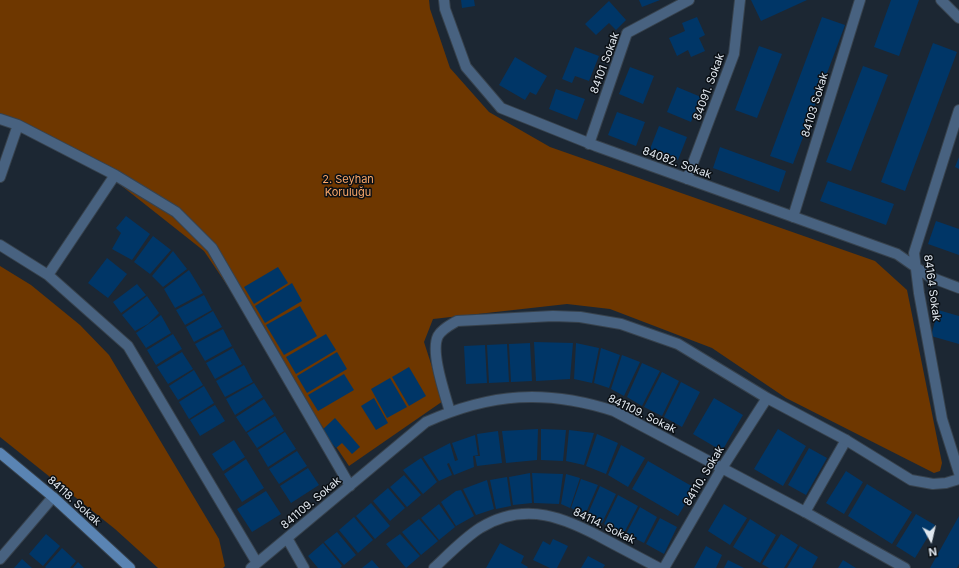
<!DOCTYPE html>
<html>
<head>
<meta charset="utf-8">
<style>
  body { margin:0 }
  #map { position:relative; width:959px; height:568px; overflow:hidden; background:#1c2733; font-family:Inter,sans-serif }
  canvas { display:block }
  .north { position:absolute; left:911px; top:520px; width:40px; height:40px; -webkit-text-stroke:3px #0b1015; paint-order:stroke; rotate:172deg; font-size:11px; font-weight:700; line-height:16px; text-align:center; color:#e0e7ef }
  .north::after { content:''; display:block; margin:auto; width:14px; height:18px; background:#e0e7ef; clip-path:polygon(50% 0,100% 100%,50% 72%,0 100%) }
</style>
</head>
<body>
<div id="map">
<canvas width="959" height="568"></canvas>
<div class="north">N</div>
</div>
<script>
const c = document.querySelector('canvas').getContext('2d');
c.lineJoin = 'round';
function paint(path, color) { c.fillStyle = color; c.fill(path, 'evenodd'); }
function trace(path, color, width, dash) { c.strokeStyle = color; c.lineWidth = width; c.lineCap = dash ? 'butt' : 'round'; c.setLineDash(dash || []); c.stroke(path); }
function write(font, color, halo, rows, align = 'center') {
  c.font = font + ' Inter,sans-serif'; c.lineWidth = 3; c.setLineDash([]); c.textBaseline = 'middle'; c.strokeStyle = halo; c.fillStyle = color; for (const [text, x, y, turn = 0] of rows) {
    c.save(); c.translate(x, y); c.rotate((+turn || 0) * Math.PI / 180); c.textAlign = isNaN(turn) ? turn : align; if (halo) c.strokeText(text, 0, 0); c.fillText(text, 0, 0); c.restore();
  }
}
paint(new Path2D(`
  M0,0H429L430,9L450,68L489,112L550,147L875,261L907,290L942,463L940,471L934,473L786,398L712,348L610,309L567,304L433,319L424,342L443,401L349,466L204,251L84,156L0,114Z
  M0,266L31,285L80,325L109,355L219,539L225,566L223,568H158L115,529L0,437Z`), '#6e3700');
paint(new Path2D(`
  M461,0H474L475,6L462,8Z
  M639,0H660L642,7Z
  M751,0H807L761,21Z
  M891,0H919L899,56L874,47Z
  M609,1L626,20L616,30L609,23L596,35L585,24Z
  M697,17L705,35L699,38L705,51L691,57L688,50L677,56L669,38L685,31L682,23Z
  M822,17L845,25L793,164L770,156Z
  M933,43L957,52L905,191L881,182Z
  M759,46L782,54L757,118L735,110Z
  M575,47L599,56L589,81L575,76L572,83L562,79Z
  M515,57L547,76L536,95L530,92L525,100L499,85Z
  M863,66L888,75L851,171L826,162Z
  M630,67L654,76L643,104L619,94Z
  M677,87L701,97L691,122L667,112Z
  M556,89L585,99L577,120L549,109Z
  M617,112L645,122L636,146L608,135Z
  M659,126L687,137L678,160L650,149Z
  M720,147L786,171L779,192L713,168Z
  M959,157V169L955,167Z
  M828,181L894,204L886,225L820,201Z
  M126,216L150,234L132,260L112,249L121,233L116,228Z
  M936,221L959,229V255L928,244Z
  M153,236L171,250L150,274L134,262Z
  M173,251L187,269L163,287L152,276Z
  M107,258L127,274L108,298L88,283Z
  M278,267L288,283L254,304L244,287Z
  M189,270L203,293L175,308L164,289Z
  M292,283L302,301L265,323L255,306Z
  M137,284L146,295L121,313L113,302Z
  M204,295L212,310L185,325L176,310Z
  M147,296L159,313L148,324L135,331L122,315Z
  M300,306L317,336L284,355L266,325Z
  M938,310L959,316V344L931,336Z
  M213,311L222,327L194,342L186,327Z
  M161,315L171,333L146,348L136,333Z
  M223,329L232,346L205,361L195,344Z
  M173,334L182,349L156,365L147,350Z
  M326,334L336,350L296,374L286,357Z
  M534,342L573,343L570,379L536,381Z
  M530,343L532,381L511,382L509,344Z
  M576,343L599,348L592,383L574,379Z
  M507,344L509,382L489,383L487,345Z
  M485,345L487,383L466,384L464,346Z
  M233,348L242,364L215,379L206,363Z
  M601,348L620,355L609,388L594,383Z
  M182,352L193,369L168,384L157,367Z
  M337,352L347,369L307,393L297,376Z
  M622,355L640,362L624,396L611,389Z
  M642,363L660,371L642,406L627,397Z
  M244,365L253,382L225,397L216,381Z
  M409,367L426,396L409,406L392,377Z
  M194,370L203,385L178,400L169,386Z
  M662,372L679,381L662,416L644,407Z
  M344,374L354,390L318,411L308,395Z
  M390,378L407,407L387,418L371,389Z
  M681,382L700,392L682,427L664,417Z
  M254,383L263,397L235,415L226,399Z
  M204,386L214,403L189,419L179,402Z
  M374,398L388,423L376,430L361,406Z
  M714,398L743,415L722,451L693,434Z
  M264,399L274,414L246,432L236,417Z
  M215,405L225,421L200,436L190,420Z
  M275,416L284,431L257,448L247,433Z
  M335,418L360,447L352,454L342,443L336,448L321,431Z
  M538,429L537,460L506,463L502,431Z
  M541,429L566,430L563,461L541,460Z
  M778,429L806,446L783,486L754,469Z
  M569,430L594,433L584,465L566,461Z
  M498,431L502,463L477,466L475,456H480L477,434Z
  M285,432L296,449L268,467L258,450Z
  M597,434L618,443L606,474L586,466Z
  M475,435L478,455L473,456L474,467L454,475L449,463L447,464L452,475L439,481L423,457L450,443L455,461L458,460L452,443Z
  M234,440L245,457L223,471L212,454Z
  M621,445L645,458L628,487L608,475Z
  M809,448L827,458L806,495L788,485Z
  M297,451L307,466L279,484L269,469Z
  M421,458L437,482L423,494L403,470Z
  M246,459L264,488L242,502L224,474Z
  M648,461L695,488L678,516L632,489Z
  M308,468L319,485L291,503L280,486Z
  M846,471L863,482L844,514L826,503Z
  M530,473L532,503L513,505L509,477Z
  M532,473L563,474L559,504L534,503Z
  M566,474L580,478L570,508L561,504Z
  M404,475L421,495L407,507L390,487Z
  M507,477L511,506L496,509L490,480Z
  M581,479L598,485L585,515L571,508Z
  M487,480L494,509L476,515L463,489Z
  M867,484L912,512L892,544L848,516Z
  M600,486L616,494L602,523L587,516Z
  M388,488L405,508L390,521L373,501Z
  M461,490L474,516L456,526L441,502L456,491Z
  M266,491L281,514L252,532L237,509Z
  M618,495L638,506L624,533L604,524Z
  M371,503L390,526L375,539L356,516Z
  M439,504L455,527L439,540L421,518Z
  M724,504L747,518L730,545L708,531Z
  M640,507L657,517L644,543L626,534Z
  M916,514L935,525L915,558L896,546Z
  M959,516V564L957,568H930Z
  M354,517L373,540L358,553L339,530Z
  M660,518L677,527L664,554L646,544Z
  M419,519L438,541L421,555L402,532Z
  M750,519L776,535L760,563L733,547Z
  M337,532L356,555L344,565L324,542Z
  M46,534L60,546L43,566L29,554Z
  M400,534L420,556L406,568L386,544Z
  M781,534L798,545L784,568H769L762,564Z
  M553,539L568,546L557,568H550L533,560L543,541L550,545Z
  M323,543L342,566L340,568H318L308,556Z
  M500,543L524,556L521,563L528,567L527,568H486Z
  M706,546L722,555L716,568H694Z
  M800,546L818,557L812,568H787Z
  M62,548L76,561L70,568H46L45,567Z
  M588,556L605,565L603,568H581Z
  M22,559L32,568H14Z
  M372,560L379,568H362Z
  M728,560L744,568H724Z
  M843,560L856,568H838Z
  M78,562L84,568H73Z`), '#003667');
const service = new Path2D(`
  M805,512L846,440`);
const minor = new Path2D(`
  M444,0L445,9L466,67L501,108L596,146L897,254L930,277L959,288
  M941,0L959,18
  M959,110L914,253L919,293L942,419L959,473
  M0,119L18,125L115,175L176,212L212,248L350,486
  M589,144L627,33L689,0
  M0,177L18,125
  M687,179L734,54L740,0
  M793,217L860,0
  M0,245L48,275L128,346L257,563
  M48,275L115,175
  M450,412C445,394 430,352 438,336C442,329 450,325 457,321L553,316L580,317L621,324L678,344L767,398L846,440L911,480L933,484L946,483L959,479
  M287,538L304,568
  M0,559L53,497
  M251,568L426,422C491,393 546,389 614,411L805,512L905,568
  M434,568C448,555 463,539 480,528C526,500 566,518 608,541C625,550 642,559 659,568
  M664,568L722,468L767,398`);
const secondary = new Path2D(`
  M0,453L53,497L130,568`);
trace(service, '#37424d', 12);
trace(minor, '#37424d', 12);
trace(secondary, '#37424d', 12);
trace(service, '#486280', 10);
trace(minor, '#486280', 10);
trace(secondary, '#5a84b3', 10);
write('11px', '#e0e7ef', '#0b1015', [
  ["84101 Sokak",605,63,-70],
  ["84091. Sokak",709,87,-70],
  ["84103 Sokak",815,105,-73],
  ["84082. Sokak",677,163,20],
  ["84164 Sokak",932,288,82],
  ["841109. Sokak",642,414,26],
  ["84110. Sokak",704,476,-59],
  ["84118. Sokak",74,501,42],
  ["841109. Sokak",311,503,-40],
  ["84114. Sokak",604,526,26]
]);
write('11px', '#fba86a', '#0b1015', [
  ["2. Seyhan",348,180],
  ["Koruluğu",348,193]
]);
</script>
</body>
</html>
